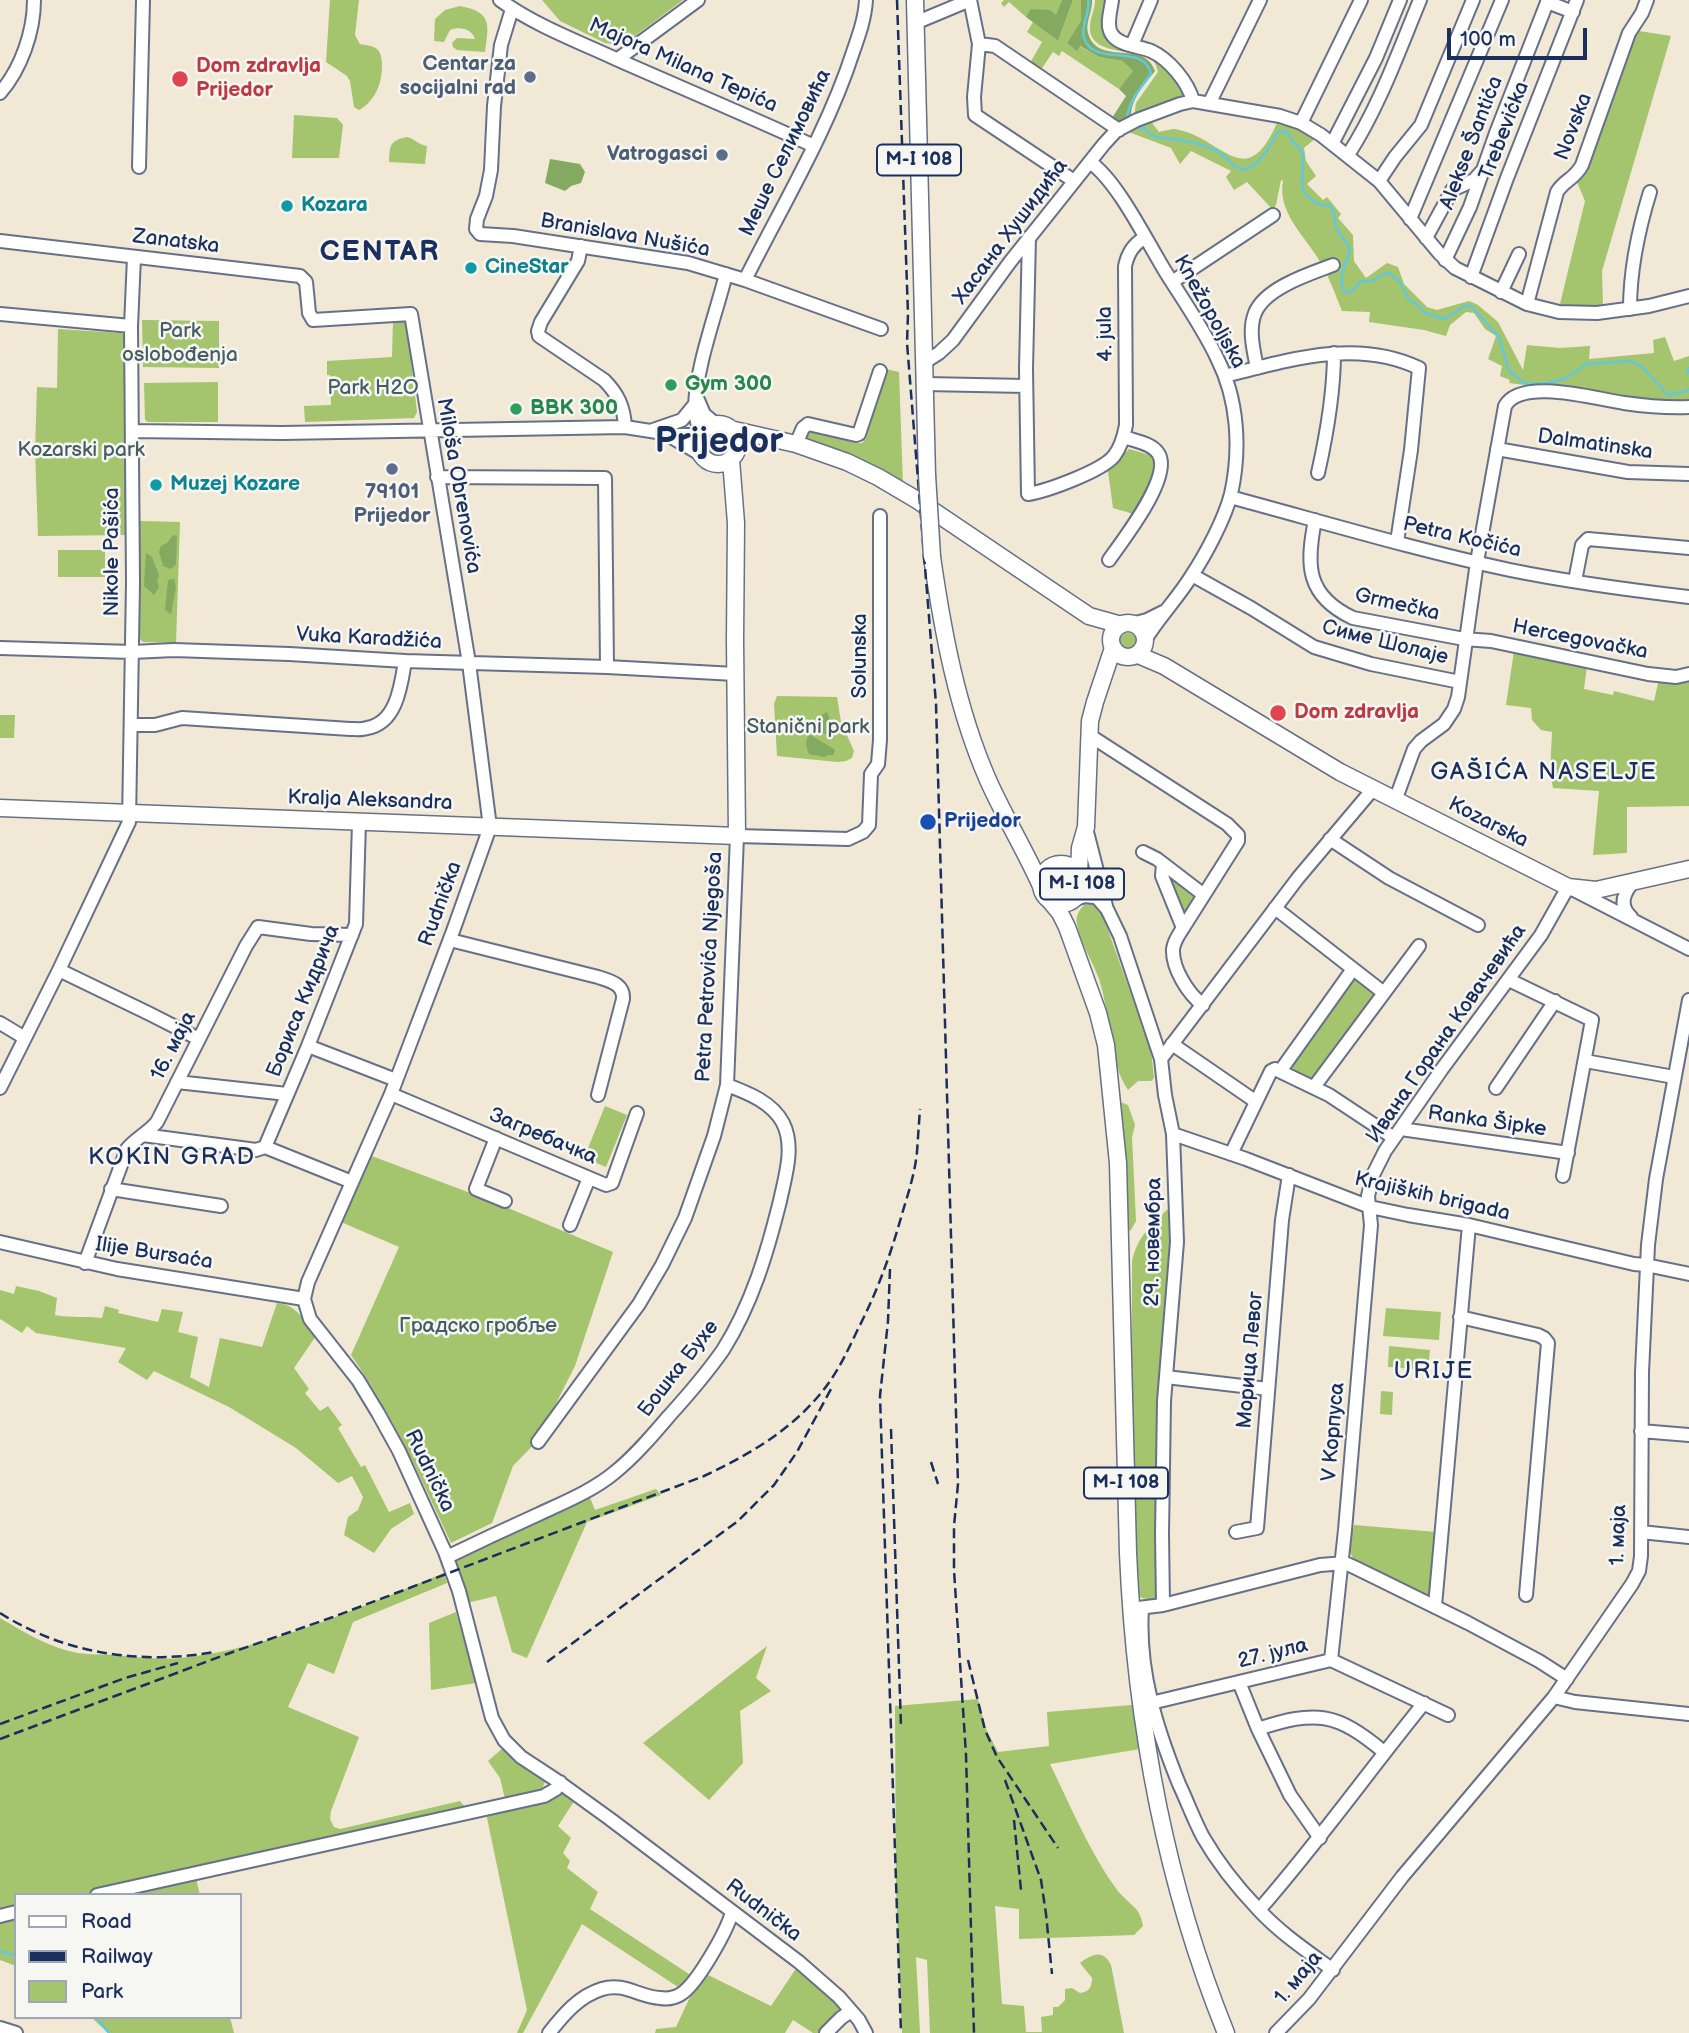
<!DOCTYPE html>
<html>
<head>
<meta charset="utf-8">
<style>
  body { margin:0 }
  #map { position:relative; width:1689px; height:2033px; overflow:hidden; background:#f1e9d5; font-family:"Balsamiq Sans",sans-serif }
  canvas { display:block }
  .legend { position:absolute; left:14px; top:1893px; width:228px; height:126px; box-sizing:border-box; background:#f6f6f2; border:2px solid #9ea6b7; margin:0; padding:9px 12px; list-style:none; font-size:21px; color:#1b2f5e }
  .legend li { display:flex; align-items:center; gap:14px; height:35px }
  .legend b { width:35px; border:2px solid #9ea6b7 }
  .scale { position:absolute; left:1447px; top:28px; width:140px; height:32px; box-sizing:border-box; border:4px solid #1b2f5e; border-top:0; padding-left:9px; font-size:21px; line-height:24px; white-space:nowrap; color:#1b2f5e; -webkit-text-stroke:5px #f6f6f2; paint-order:stroke }
</style>
</head>
<body>
<div id="map">
<canvas width="1689" height="2033"></canvas>
<ul class="legend">
<li><b style="height:9px;background:#fff"></b>Road</li>
<li><b style="height:9px;background:#1b2f5e"></b>Railway</li>
<li><b style="height:19px;background:#a4c46d"></b>Park</li>
</ul>
<div class="scale">100 m</div>
</div>
<script>
const c = document.querySelector('canvas').getContext('2d');
c.lineJoin = 'round';
function paint(path, color) { c.fillStyle = color; c.fill(path, 'evenodd'); }
function trace(path, color, width, dash) { c.strokeStyle = color; c.lineWidth = width; c.lineCap = dash ? 'butt' : 'round'; c.setLineDash(dash || []); c.stroke(path); }
function write(font, color, halo, rows, align = 'center') {
  c.font = font + ' "Balsamiq Sans",sans-serif'; c.lineWidth = 5; c.setLineDash([]); c.textBaseline = 'middle'; c.strokeStyle = halo; c.fillStyle = color; for (const [text, x, y, turn = 0] of rows) {
    c.save(); c.translate(x, y); c.rotate((+turn || 0) * Math.PI / 180); c.textAlign = isNaN(turn) ? turn : align; if (halo) c.strokeText(text, 0, 0); c.fillText(text, 0, 0); c.restore();
  }
}
paint(new Path2D(`
  M330,0H359L355,35L360,44C366,45 373,46 377,49C385,56 382,79 378,88C375,96 367,106 359,110L354,107L350,81L347,76L326,62Z
  M542,0H683L627,42L617,45L605,43L560,21Z
  M1004,0H1062L1056,16L1030,9L1026,17L1009,2L1004,7L1001,3Z
  M1073,0H1081V20L1067,43L1077,50L1079,46L1099,57L1122,61L1134,72L1119,89L1062,51L1059,56L1053,52L1040,71L1030,63L1042,42L1027,32L1033,22L1058,41Z
  M1095,0H1110L1109,30L1171,66L1184,93L1182,96L1134,117L1136,103L1158,72C1156,65 1154,59 1148,55C1130,50 1089,54 1090,27C1090,17 1095,10 1095,0Z
  M460,6C492,12 489,24 485,52L457,50L453,47L452,43L457,38L475,39C472,29 460,26 450,30L444,42L434,41L435,19L445,10Z
  M1639,31L1671,36L1602,271L1603,306L1559,308L1585,201L1577,182L1584,176L1619,77L1633,39Z
  M294,115L337,118L343,125L339,158H292Z
  M1150,120L1159,132C1164,131 1170,129 1175,129C1223,137 1245,195 1277,123L1296,126L1316,138L1304,148L1306,161L1316,176L1307,184L1323,200L1327,197L1341,214L1338,218L1353,235L1354,261L1366,278L1387,263L1398,267L1404,284L1427,307L1437,310L1469,301L1478,305L1498,322L1523,370L1527,345L1560,348L1590,346L1589,359L1654,353L1653,340L1665,337L1674,361L1689,356V402L1669,403L1509,383L1510,380L1500,376L1502,366L1488,359L1496,336L1485,329L1474,313L1466,312L1450,325L1446,336L1424,330L1369,322L1370,312L1342,311C1335,294 1329,276 1319,260C1304,235 1277,212 1283,181L1281,180L1276,205L1273,210L1247,182L1234,190L1226,177L1231,171L1191,151L1180,164L1171,148L1126,131Z
  M407,137C415,139 419,145 427,146L425,164L389,162C390,145 389,141 407,137Z
  M406,318L417,412L414,418L305,422L304,406L331,405L330,375H327V361L392,357L393,322Z
  M142,320L219,321V368L143,367Z
  M58,329L121,333L126,336L128,535L38,536L35,450L37,387L57,388Z
  M886,369L899,372L903,485L804,439L808,431H814L855,443H862L866,439Z
  M218,382V422H148L145,420L144,383Z
  M704 444a14 14 0 1 1 28 0a14 14 0 1 1-28 0Z
  M1129,449L1153,456L1159,466L1137,515L1113,508L1108,471Z
  M140,521L180,522L176,643L143,642L140,639Z
  M58,550H105V577H58Z
  M1120 641a8 8 0 1 1 16 0a8 8 0 1 1-16 0Z
  M1514,651L1587,666L1584,689L1613,695L1614,691L1654,701L1659,679L1689,680V806L1627,807V853L1593,855L1599,791L1553,788L1550,773L1552,732L1541,730L1532,720L1531,708L1506,705Z
  M777,696L837,697L841,722L854,751L852,758L846,761L838,762L777,756L774,704Z
  M0,715H15L14,738H0Z
  M1167,875L1197,896L1185,919Z
  M1093,903L1100,910L1108,930L1151,1050L1154,1078L1151,1081H1138L1128,1090C1107,1058 1111,1015 1099,979C1093,962 1079,941 1077,923C1075,916 1080,909 1085,904Z
  M1358,975L1376,989V998L1316,1080L1308,1082L1294,1074L1291,1063L1350,978Z
  M1120,1102L1128,1105L1135,1125L1132,1137L1136,1221L1131,1230L1124,1233Z
  M605,1106L627,1115L606,1167L584,1158Z
  M369,1155L489,1200L613,1252L575,1366L537,1441L513,1466L492,1523L451,1543C421,1478 392,1414 351,1355L399,1247L341,1222Z
  M1168,1209L1172,1237L1157,1597L1153,1600L1142,1598L1138,1595L1132,1371V1261C1138,1236 1150,1226 1168,1209Z
  M16,1286L39,1291L57,1298L55,1315C71,1318 86,1316 102,1318L105,1306L119,1310L118,1313L158,1322L162,1309L183,1312L178,1332L198,1337L190,1377L209,1387L220,1338L262,1347L277,1303C296,1304 306,1322 316,1336L294,1368L309,1389L305,1393L320,1411L328,1406L342,1425L338,1428L361,1467L365,1465L389,1512L410,1503L414,1514L391,1529L374,1553L344,1535L348,1517L358,1510L363,1497L352,1476L338,1483L296,1448L229,1407L154,1371L147,1380L118,1362L126,1348L36,1333L27,1326L22,1333L0,1319V1290L14,1294Z
  M1386,1308L1441,1312L1439,1340L1383,1336Z
  M1389,1346L1430,1350L1428,1370L1388,1367Z
  M1381,1391L1393,1392L1392,1415L1380,1414Z
  M656,1489L661,1495L587,1522L527,1658L512,1652L496,1596L467,1603L452,1563L467,1549L588,1493L595,1510Z
  M1354,1525L1436,1532L1432,1589L1429,1594L1424,1596L1354,1560L1349,1550Z
  M444,1573L447,1583L353,1622L334,1674L308,1663L288,1707L359,1737L331,1811L330,1819L334,1827L340,1829L460,1801L466,1808L196,1878L200,1895H16V1966L0,1960V1618C24,1632 50,1648 78,1653C90,1655 103,1654 115,1655C137,1657 158,1660 180,1658C266,1650 363,1606 444,1573Z
  M456,1612L476,1683L431,1690L429,1623Z
  M767,1646L756,1678L771,1691L740,1711L743,1763L709,1800L643,1743Z
  M978,1699L986,1729L998,1752L1049,1746L1047,1712L1132,1705L1140,1749L1050,1764C1070,1805 1091,1855 1118,1891C1130,1906 1140,1906 1143,1926L1134,1935L1019,1939V1909L995,1906L1002,2004L1024,2006L1026,2032H1042L1041,2017L1053,2015V2007H1058L1065,2000V1989L1072,1988L1080,1993C1089,1992 1092,1987 1092,1978L1080,1963C1092,1954 1103,1949 1111,1965L1124,2033H930L927,1960L916,1957L920,2033H902L896,1887L895,1706Z
  M503,1748L514,1761L543,1778L545,1782L542,1789L505,1799L500,1778L488,1761Z
  M567,1793L575,1800L558,1826L571,1838L563,1853L570,1861L567,1868L598,1892L590,1909L692,1976L681,1989L582,1924L523,2033H517L527,2010L486,1813Z
  M797,1967L831,1996L849,2016L830,2033H813L793,2020L785,2033H655L656,2029L676,2027L698,1980L704,1973L771,2006Z
  M91,2017H230L234,2033H108Z`), '#a4c46d');
paint(new Path2D(`
  M1062,0H1073L1058,41L1026,17L1030,9L1050,10L1056,15Z
  M1081,0H1092C1093,11 1085,22 1088,33C1097,67 1145,39 1155,71C1144,85 1130,100 1131,118L1122,125L1112,118L1126,96L1119,89L1133,71L1122,61L1099,57L1080,46L1077,51L1067,43L1081,20Z
  M550,159L580,164L585,172L581,183L571,186L565,191L545,183Z
  M177,535L176,564L171,569L163,566L159,552L161,546L167,543L172,536Z
  M146,553L152,557L159,575L157,581L159,587L154,595L144,586Z
  M174,579L176,587L171,614L165,610L168,580Z
  M827,712L834,730L833,740L816,727L821,722L822,715Z
  M810,735L834,749L835,751L833,755H828L824,757L809,754L806,745L807,738Z`), '#83aa60');
trace(new Path2D(`
  M1088,0C1091,13 1080,25 1084,38C1095,69 1143,41 1151,74C1141,87 1127,103 1127,120
  M1133,128H1144L1150,134L1157,137C1173,139 1191,140 1207,147C1213,149 1221,153 1226,158C1232,163 1228,161 1234,166C1253,180 1270,146 1277,133L1280,131L1287,132L1292,141L1301,150L1303,156L1302,186L1306,195L1316,203L1331,207L1334,213L1336,228L1350,248C1348,263 1335,277 1345,292H1351L1361,281H1372L1386,273H1389L1400,282L1409,300L1417,304L1425,313L1444,319L1465,306H1471L1499,337L1509,371L1526,384L1547,383L1564,379L1587,364L1631,361L1641,366L1668,395L1684,392L1689,389
  M1689,368L1687,371L1689,373
  M0,1951L16,1956
  M96,2017L109,2033`), '#61c8de', 2.5);
const minor = new Path2D(`
  M500,0C534,25 577,41 616,59C682,88 748,116 814,146
  M970,0L979,44L974,97L975,115L1074,181
  M1112,0C1111,10 1106,24 1111,33C1118,46 1139,46 1151,51C1169,59 1188,82 1193,101
  M1547,2L1573,12
  M512,9L501,45L494,106L491,170L486,196L477,219L476,229L480,234L513,236L688,263L745,280L881,329
  M915,23L970,0
  M979,44L995,46L1119,130
  M1132,45L1151,0
  M618,59L698,0
  M0,93C21,69 34,32 34,0
  M1210,102L1260,0
  M1301,123L1361,0
  M1332,144L1376,58L1400,0
  M1348,155C1379,107 1398,53 1420,0
  M1090,162C1118,182 1146,240 1165,271C1183,300 1203,328 1217,358C1238,399 1241,449 1231,494C1225,518 1206,554 1192,575C1178,598 1159,617 1145,640
  M139,167L143,0
  M1379,181L1395,157L1421,125L1473,0
  M1410,219L1502,0
  M1029,237L1026,369L1028,494C1047,491 1102,471 1114,456C1121,447 1124,436 1126,425L1125,266C1128,253 1133,245 1144,238
  M1426,238L1452,190L1474,180L1482,171
  M0,241L300,276L306,282L309,313L313,320L411,314L469,663L490,827L453,931L391,1094L308,1282L304,1299L310,1319L358,1380L378,1413L399,1451L445,1552L459,1591L492,1718L504,1740L521,1757L556,1780L610,1819L799,1962L839,1997L859,2020L866,2033
  M581,246L578,261L541,322L538,331L539,336L604,380C618,394 624,407 625,427
  M1445,260L1470,207L1496,133L1548,0
  M1471,277L1507,178L1577,0
  M745,280C782,206 828,130 853,52C859,35 865,18 866,0
  M1172,282L1273,215
  M1501,292L1519,254
  M1527,304L1557,192C1564,180 1575,179 1582,165L1629,33L1642,13L1647,0
  M1630,309C1630,268 1638,231 1650,192
  M0,314L131,326
  M925,362L939,353L953,340L1010,262L1104,144L1116,131L1137,120L1180,104L1193,101L1280,116L1301,123L1321,135L1379,181L1439,253L1455,268L1527,304L1559,312L1597,313L1649,306L1689,296
  M1257,368C1254,352 1248,330 1255,313C1265,288 1309,274 1333,265
  M1225,376C1288,360 1357,338 1419,368L1411,450L1397,542
  M925,384L1026,386
  M698,400L704,414L717,425
  M653,430L682,420L695,404
  M133,431L282,433L625,427L676,435H701
  M702,433C697,425 695,417 695,407C696,367 716,314 726,274
  M673,438L702,455
  M796,444L803,428L808,424L856,435L859,434L880,371
  M1497,449L1628,472L1689,474
  M1318,473C1327,433 1334,394 1334,353
  M437,477L605,478L607,667
  M1230,497C1323,522 1416,550 1510,570C1569,582 1629,590 1689,597
  M1315,520C1306,565 1306,596 1353,618L1464,639L1491,641L1648,674L1676,677L1689,674
  M1109,560C1122,541 1174,476 1158,453C1151,443 1135,441 1124,437
  M1192,575L1251,608L1314,647L1371,664L1460,682
  M1575,581L1582,545L1588,539L1689,548
  M1132,624L1147,620L1163,612
  M0,648L132,652L174,650L289,654L405,661L607,667L735,674
  M131,725H155L182,718L350,729C355,729 362,730 367,728C397,723 401,685 405,661
  M1089,735L1227,824L1238,835V841L1183,928
  M1395,801L1414,749L1421,741L1444,724L1454,709L1458,697L1477,562L1505,406C1521,377 1596,399 1624,403C1645,406 1667,408 1689,407
  M1086,828L1106,906
  M1330,839L1389,878L1478,925
  M1143,852L1157,859L1204,895
  M1163,864L1162,876L1183,928C1179,934 1174,941 1173,949C1172,968 1188,994 1203,1005
  M1082,880L1107,909L1120,936L1161,1059L1165,1095L1173,1134L1177,1242L1164,1401L1162,1534L1163,1605
  M1075,899L1085,896L1094,897
  M1275,908L1384,993
  M1631,917C1619,906 1623,894 1633,882
  M450,940L598,977C610,981 624,984 623,999L598,1095
  M59,970L150,1014L199,1039
  M1509,980L1592,1020L1563,1176
  M0,1023L25,1038
  M1172,1044L1255,1101
  M308,1046L396,1080
  M1161,1059L1298,878L1373,789
  M1585,1061L1674,1077
  M1281,1070L1353,969
  M177,1082L287,1094
  M1314,1087L1419,946
  M0,1088L59,970L129,822L133,583L131,326L134,257
  M1496,1088L1555,1001
  M391,1094L606,1185L612,1183L637,1113
  M1401,1129L1568,1153
  M1173,1134L1246,1159L1370,1207L1408,1215L1469,1225L1634,1264L1646,1265L1689,1274
  M143,1135L256,1150L265,1147L352,1182
  M496,1138L476,1189L505,1201
  M265,1147L308,1046L356,924L359,822
  M1231,1154L1271,1071L1275,1069L1329,1095L1394,1138
  M111,1189L221,1206
  M570,1225L589,1178
  M0,1242L117,1269L304,1299
  M85,1263L127,1149C136,1138 148,1133 157,1122L246,946L258,927L311,934L352,935
  M1460,1317L1538,1335L1544,1338L1548,1343L1526,1595
  M1166,1377L1268,1389
  M1641,1431L1689,1435
  M538,1442L639,1304L662,1265L685,1218L714,1136L727,1085L737,836L848,839L863,832L869,825L871,774L878,764L880,740V516
  M1236,1532L1257,1528L1282,1220L1289,1175
  M1641,1532L1689,1537
  M447,1557C478,1542 508,1528 539,1514C565,1502 592,1491 614,1473C634,1457 652,1436 669,1416C688,1395 707,1373 723,1350C752,1304 767,1253 780,1201C785,1177 795,1147 783,1123C772,1102 748,1093 727,1085
  M1435,1606L1469,1225
  M1142,1608C1138,1670 1156,1727 1179,1784C1187,1801 1194,1820 1203,1837C1218,1863 1238,1888 1258,1909C1280,1933 1307,1951 1333,1970
  M1130,1609L1163,1605L1320,1565L1345,1563L1356,1568L1468,1623L1539,1661L1567,1679
  M1331,1660L1345,1530L1371,1225L1368,1196L1373,1175L1385,1151L1442,1069L1541,935L1568,887L1689,949
  M1239,1682L1258,1729L1290,1795L1320,1838
  M1554,1697L1575,1702L1689,1714
  M1143,1703H1151L1331,1660L1448,1715
  M1258,1729C1316,1710 1336,1712 1384,1752
  M97,1895L544,1796L556,1789L560,1782
  M1259,1910C1317,1844 1368,1772 1424,1703
  M0,1916L16,1912
  M0,2028L16,2033
  M549,2033C564,2014 579,1996 602,1989C624,1982 639,1997 660,1998C667,1999 675,1998 681,1994C697,1984 727,1931 732,1912
  M826,2033L841,2018L851,2011
  M1276,2033L1309,1999L1402,1877L1554,1697L1632,1584L1639,1571L1641,1556L1642,1372L1648,1245L1656,1179L1689,1000`);
const major = new Path2D(`
  M915,0L927,475
  M698 444a20 20 0 1 1 40 0a20 20 0 1 1-40 0Z
  M730,429L796,444L847,462L878,477L917,500L1089,616L1121,625
  M932,557C943,633 957,709 988,780C1004,816 1025,850 1041,886
  M1111 640a17 17 0 1 1 34 0a17 17 0 1 1-34 0Z
  M1138,655L1164,666L1340,772L1568,887L1596,890L1689,869
  M0,808L737,836L735,640L736,523L731,460
  M1041 884a20 20 0 1 1 40 0a20 20 0 1 1-40 0Z
  M1079,874L1080,848L1086,827L1090,721L1095,702L1113,648
  M1050,901L1060,913L1067,927L1098,1013L1106,1045L1118,1163L1128,1553C1135,1717 1164,1880 1226,2033`);
trace(minor, '#667088', 16);
trace(major, '#667088', 19);
trace(minor, '#fff', 12);
trace(major, '#fff', 16);
trace(new Path2D(`
  M897,0L908,314L907,343L936,704L958,1484L954,1526V1570L966,1755L974,2033
  M890,1269L888,1321L880,1396L901,2033
  M891,1429L901,1726
  M931,1462L938,1484
  M0,1613C65,1654 139,1665 215,1652
  M968,1660L985,1730L997,1757L1058,1848
  M547,1662L738,1521L774,1485L797,1452L831,1389
  M0,1724L125,1678L178,1663
  M0,1739L230,1653L333,1617L704,1476C748,1455 789,1432 821,1393C837,1374 847,1352 858,1329C877,1292 891,1254 902,1214C908,1194 915,1173 917,1152C918,1137 919,1123 920,1109
  M1005,1780L1041,1880L1046,1914L1052,1974
  M1014,1820L1021,1890`), '#1b2f5e', 2.5, [10, 5]);
const majorBridge = new Path2D(`
  M927,475L932,557`);
trace(majorBridge, '#667088', 19, []);
trace(majorBridge, '#fff', 16);
for (const [x, y, r, color] of [
  [530,77,7,"#5c6f8a"],
  [180,79,9,"#e0444e"],
  [722,155,7,"#5c6f8a"],
  [287,206,7,"#0f9aa8"],
  [471,268,7,"#0f9aa8"],
  [671,385,7,"#2e9e5b"],
  [516,409,7,"#2e9e5b"],
  [392,469,7,"#5c6f8a"],
  [156,485,7,"#0f9aa8"],
  [1278,713,9,"#e0444e"],
  [928,822,9,"#1a4fb4"]
]) { const dot = new Path2D(); dot.arc(x, y, r, 0, 2 * Math.PI); c.fillStyle = color; c.fill(dot); trace(dot, '#f6f6f2', 2.5); }
for (const [x, y, w] of [
  [919,160,84],
  [1082,884,84],
  [1126,1483,84]
]) { const box = new Path2D(); box.roundRect(x - w / 2, y - 15.5, w, 31, 5); c.fillStyle = '#f6f6f2'; c.fill(box); trace(box, '#1b2f5e', 2); }
write('bold 19px', '#1b2f5e', null, [
  ["M-I 108",919,160],
  ["M-I 108",1082,884],
  ["M-I 108",1126,1483]
]);
write('bold 21px', '#4e5e75', '#f6f6f2', [
  ["Centar za",516,65],
  ["socijalni rad",516,89],
  ["Vatrogasci",708,155],
  ["79101",392,493,"center"],
  ["Prijedor",392,517,"center"]
], 'right');
write('21px', '#1b2f5e', '#f6f6f2', [
  ["Majora Milana Tepića",683,66,24],
  ["Novska",1574,127,-69],
  ["Trebevićka",1505,131,-69],
  ["Alekse Šantića",1472,143,-69],
  ["Меше Селимовића",786,153,-64],
  ["Хасана Хушидића",1011,232,-53],
  ["Branislava Nušića",625,236,10],
  ["Zanatska",176,242,7],
  ["Knežopoljska",1209,312,61],
  ["4. jula",1106,334,-91],
  ["Dalmatinska",1595,445,8],
  ["Miloša Obrenovića",458,486,80],
  ["Petra Kočića",1462,538,13],
  ["Nikole Pašića",113,552,-90],
  ["Grmečka",1397,605,13],
  ["Vuka Karadžića",369,639,3],
  ["Hercegovačka",1580,640,11],
  ["Симе Шолаје",1385,643,14],
  ["Solunska",861,656,-90],
  ["Kralja Aleksandra",370,801,2],
  ["Kozarska",1488,823,27],
  ["Rudnička",441,904,-70],
  ["Petra Petrovića Njegoša",710,967,-87],
  ["Бориса Kидрича",304,1001,-68],
  ["Ивана Горана Ковачевића",1447,1034,-55],
  ["16. маја",174,1046,-63],
  ["Ranka Šipke",1487,1122,8],
  ["Загребачка",543,1137,23],
  ["Krajiških brigada",1432,1197,13],
  ["29. новембра",1154,1242,-89],
  ["Ilije Bursaća",154,1254,9],
  ["Морица Левог",1251,1360,-85],
  ["Бошка Бухе",679,1369,-52],
  ["V Корпуса",1334,1432,-85],
  ["Rudnička",429,1471,64],
  ["1. маја",1619,1535,-88],
  ["27. јула",1273,1654,-14],
  ["Rudnička",763,1911,37],
  ["1. маја",1299,1978,-50]
]);
write('bold 21px', '#be3a42', '#f6f6f2', [
  ["Dom zdravlja",196,67],
  ["Prijedor",196,91],
  ["Dom zdravlja",1294,713]
], 'left');
write('bold 21px', '#0d838f', '#f6f6f2', [
  ["Kozara",301,206],
  ["CineStar",485,268],
  ["Muzej Kozare",170,485]
], 'left');
write('21px', '#445c62', '#f6f6f2', [
  ["Park",180,332],
  ["oslobođenja",180,356],
  ["Park H2O",373,389],
  ["Kozarski park",81,451],
  ["Stanični park",808,728],
  ["Градско гробље",478,1327]
]);
write('bold 21px', '#27864d', '#f6f6f2', [
  ["Gym 300",685,385],
  ["BBK 300",530,409]
], 'left');
write('bold 21px', '#164399', '#f6f6f2', [
  ["Prijedor",944,822]
], 'left');
c.letterSpacing = '2px';
write('24px', '#1b2f5e', '#f6f6f2', [
  ["GAŠIĆA NASELJE",1544,773],
  ["KOKIN GRAD",172,1158],
  ["URIJE",1434,1372]
]);
c.letterSpacing = '0px';
c.letterSpacing = '2px';
write('bold 28px', '#1b2f5e', '#f6f6f2', [
  ["CENTAR",380,253]
]);
c.letterSpacing = '0px';
write('bold 35px', '#1b2f5e', '#f6f6f2', [
  ["Prijedor",719,443]
]);
</script>
</body>
</html>
